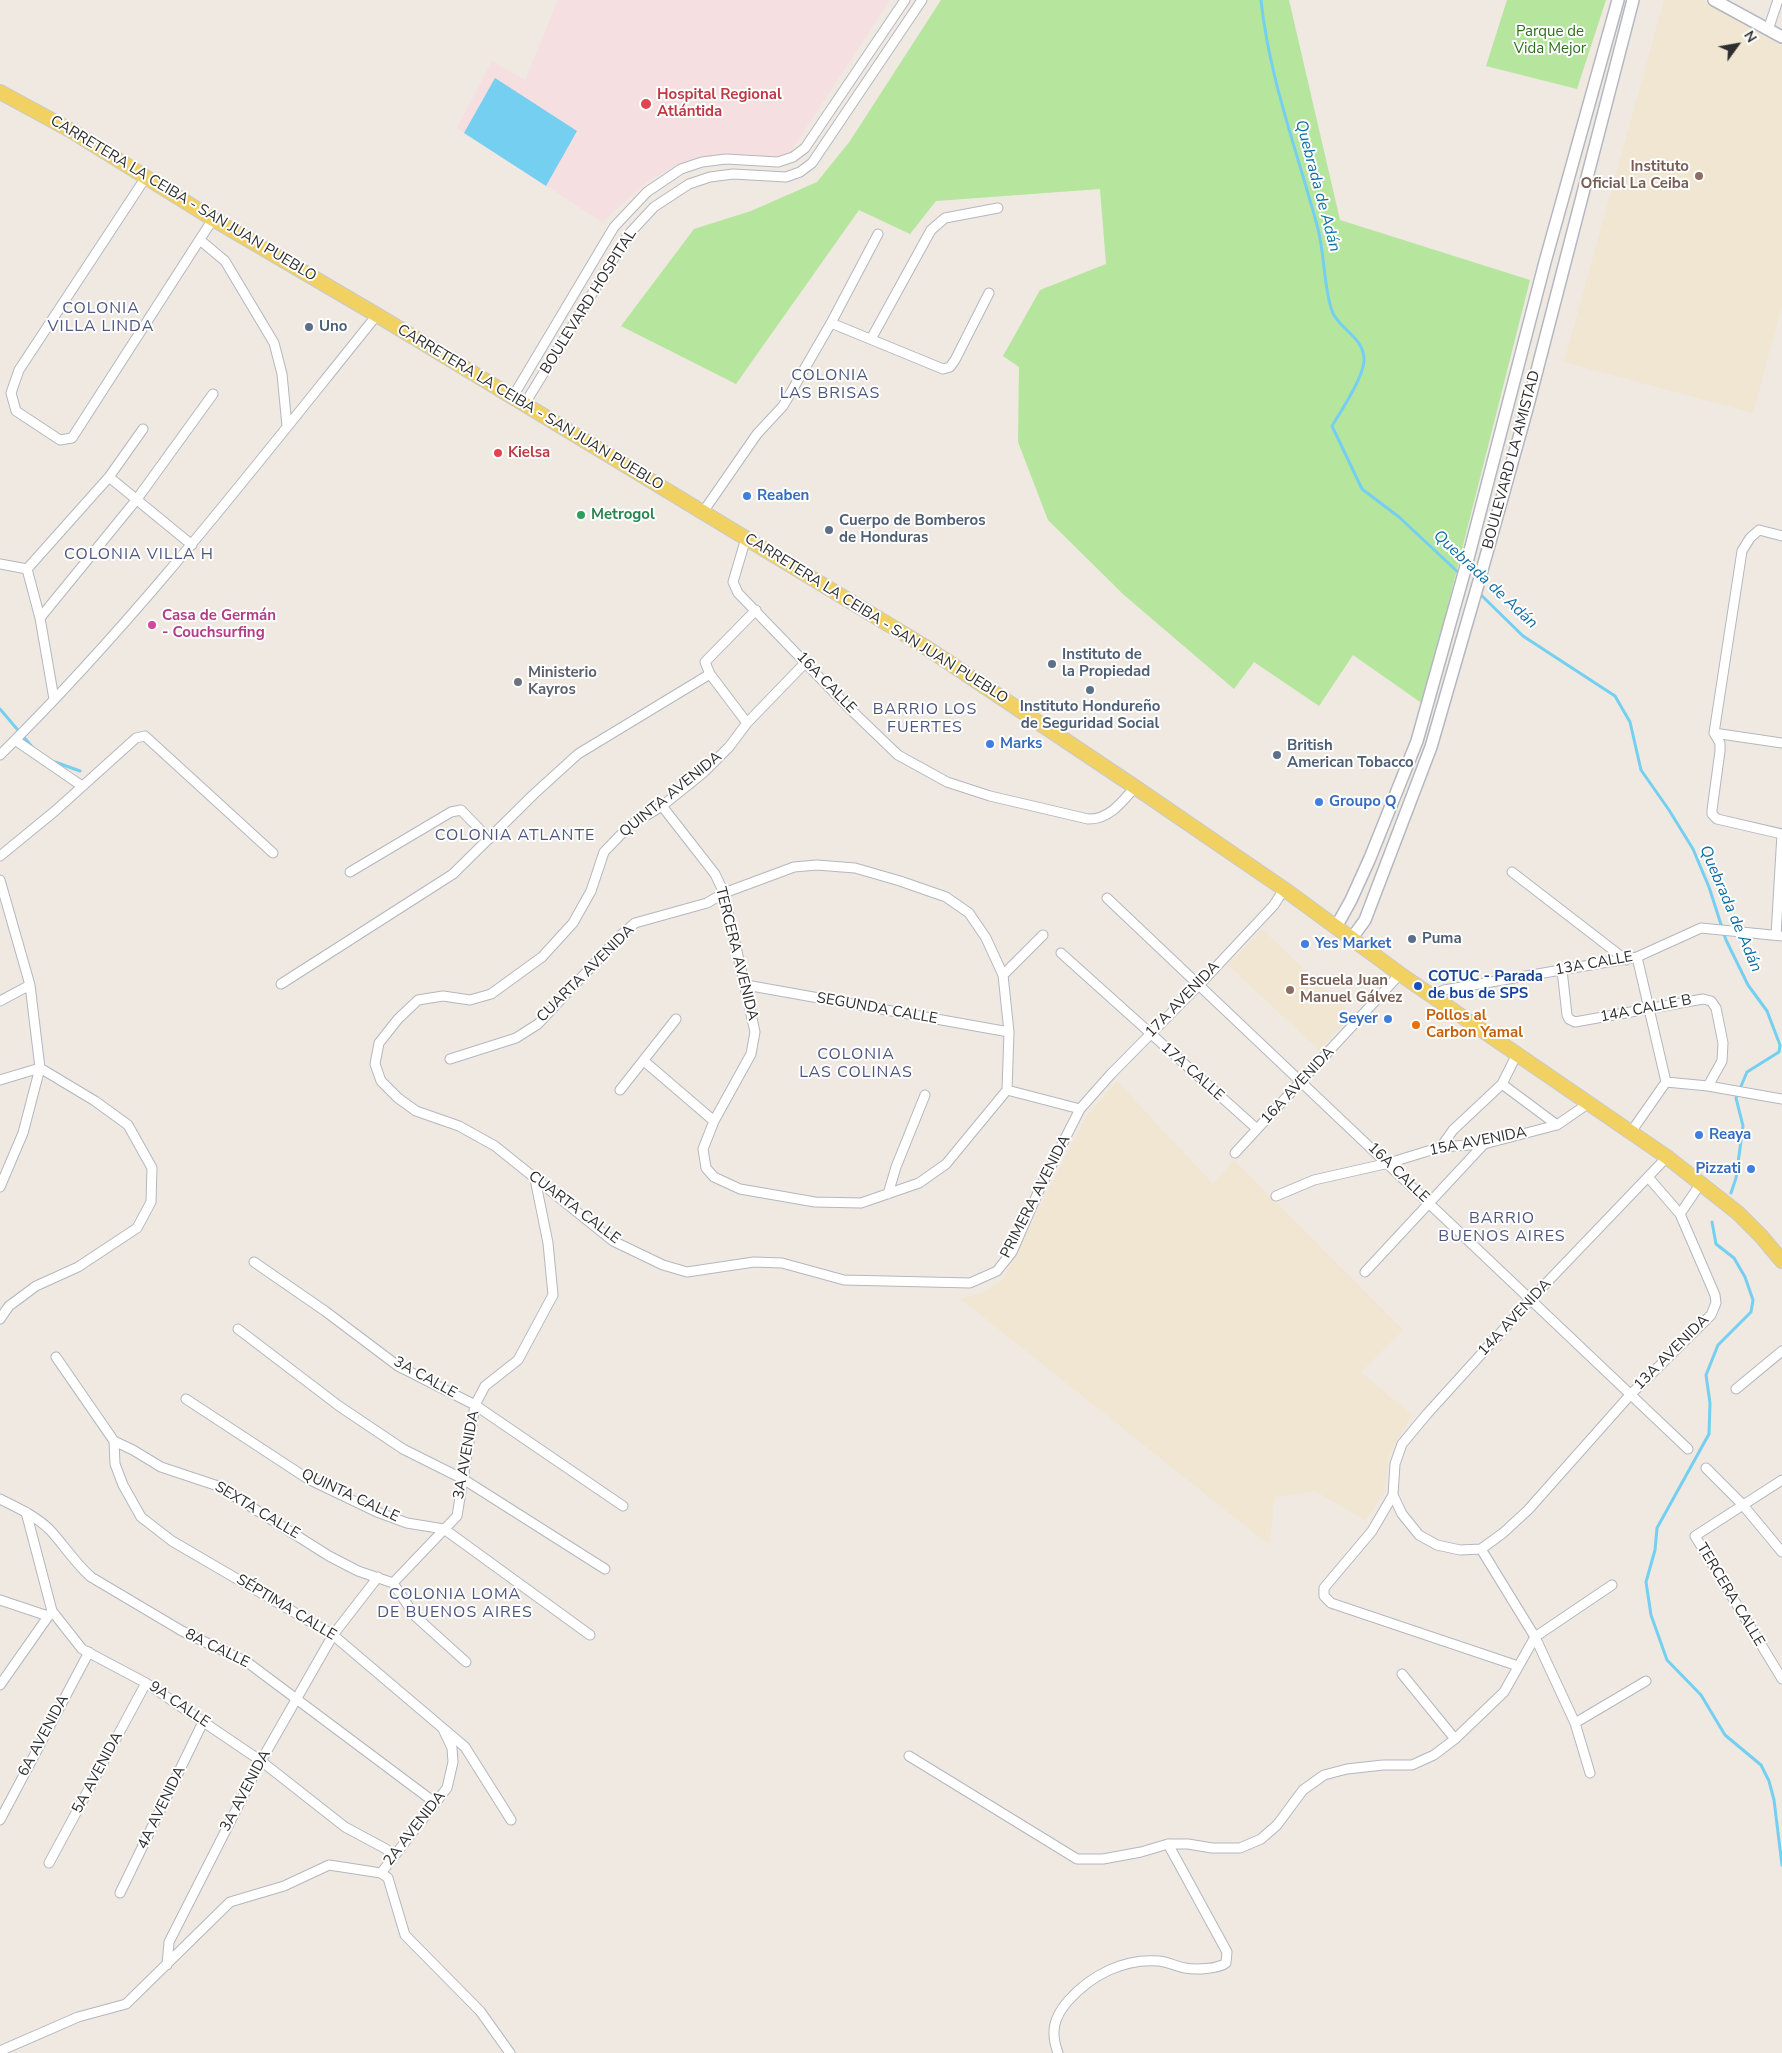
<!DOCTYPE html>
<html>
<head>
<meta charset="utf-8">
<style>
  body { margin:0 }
  #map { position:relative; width:1782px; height:2053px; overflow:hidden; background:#efe9e1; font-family:"Nunito Sans",sans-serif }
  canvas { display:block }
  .north { position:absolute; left:1712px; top:20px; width:50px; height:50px; -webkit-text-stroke:4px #fff; paint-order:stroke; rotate:58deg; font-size:14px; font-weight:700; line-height:20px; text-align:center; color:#2e2e2e }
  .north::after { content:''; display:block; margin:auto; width:18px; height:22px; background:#2e2e2e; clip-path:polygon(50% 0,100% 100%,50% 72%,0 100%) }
</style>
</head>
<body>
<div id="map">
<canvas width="1782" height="2053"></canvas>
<div class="north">N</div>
</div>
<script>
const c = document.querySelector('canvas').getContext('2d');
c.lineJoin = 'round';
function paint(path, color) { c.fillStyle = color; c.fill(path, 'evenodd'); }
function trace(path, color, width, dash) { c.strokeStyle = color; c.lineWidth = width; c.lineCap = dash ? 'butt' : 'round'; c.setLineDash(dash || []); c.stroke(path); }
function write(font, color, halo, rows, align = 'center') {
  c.font = font + ' "Nunito Sans",sans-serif'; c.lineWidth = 4; c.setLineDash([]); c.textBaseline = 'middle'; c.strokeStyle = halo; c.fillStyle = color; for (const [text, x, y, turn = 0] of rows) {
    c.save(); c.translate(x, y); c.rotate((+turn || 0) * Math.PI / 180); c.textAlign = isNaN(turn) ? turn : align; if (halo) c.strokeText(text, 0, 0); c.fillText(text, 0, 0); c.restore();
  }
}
paint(new Path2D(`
  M1664,0H1701L1782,46V306L1753,413L1564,362Z
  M1262,929L1352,1015L1319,1050L1228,965Z
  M1117,1081L1213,1184L1234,1160L1403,1330L1361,1372L1412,1415L1389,1455L1385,1492L1365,1520L1315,1491L1275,1497L1269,1545L961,1299L985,1292L1002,1280L1086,1117Z`), '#f0e6d1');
paint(new Path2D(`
  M558,0H890L789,154L773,157L710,156L679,164L649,180L602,222L457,128L492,61L525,80Z`), '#f5dfe0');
paint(new Path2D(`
  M941,0H1289L1340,220L1530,280L1423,704L1353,655L1319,706L1254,662L1234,689L1124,595L1048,520L1018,442L1019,367L1003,356L1040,290L1106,264L1100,189L936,201L910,234L859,210L736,384L621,326L694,229L751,211L817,182L850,141Z
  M1507,0H1606L1577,89L1486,66Z`), '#b6e59e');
paint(new Path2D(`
  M495,78L577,131L546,186L464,133Z`), '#75cff0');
trace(new Path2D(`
  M1261,0C1269,77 1297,151 1317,225C1325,253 1323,284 1332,311C1338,329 1365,337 1364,361C1363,378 1341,411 1332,426L1362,489L1399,517L1460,574
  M1479,593L1523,636L1615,696L1630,722L1641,770L1669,810L1693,849L1709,887L1726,940L1748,985L1767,1011L1780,1045L1779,1052L1747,1072L1736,1098L1743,1126L1736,1178L1731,1193
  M0,709L33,748
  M55,762L80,771
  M1712,1222L1716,1244L1734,1258L1745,1277L1753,1300L1751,1312L1718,1345L1706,1375L1710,1403L1709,1434L1657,1528L1655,1550L1646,1582L1651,1615L1667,1660L1701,1695L1725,1735L1761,1765L1769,1781L1774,1800L1782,1865`), '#75cff0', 3);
const minor = new Path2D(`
  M1768,30L1778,0
  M146,177L19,370L11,393L16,411L60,440L72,438L213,219
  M200,240L225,261L274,343L282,374L287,426
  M831,323L943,369L950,367L955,360L989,293
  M871,339L931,230L945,218L998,208
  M512,398L614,227L647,192L681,169L702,162L726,159L778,162L793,157L805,148L905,0
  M524,405L628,235L654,207L689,184L710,177L733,174L786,177L800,172L812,163L922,0
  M109,477L192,545
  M703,512L757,434L783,406L831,323L878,234
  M1782,536L1759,530L1750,538L1742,551L1714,733L1720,743V751L1712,810V814L1717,819L1782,834
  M746,538L733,582L738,593L847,706L898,755L947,782L990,796L1088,819C1109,820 1122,802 1135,787
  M0,564L27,569
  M27,569L109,477L143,429
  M27,569L40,618L54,699
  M40,618L137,499L213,394
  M805,663L747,723L729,747L703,773L662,806L629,826L604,852L591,891L573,923L542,957L491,994L470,1000L443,996L418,1000L398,1019L379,1043L375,1064L381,1081L398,1098L416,1111L459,1126L495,1146L613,1241L663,1265L687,1272L754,1262L782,1263L844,1280L970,1283L997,1271L1012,1252L1040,1188L1080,1109L1111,1074L1200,984L1274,905L1284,889
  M747,723L710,674L705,662L756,610
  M1714,733L1782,743
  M15,740L82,786
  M0,755C138,619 256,465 377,315
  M662,806L715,874L724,893L755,1032L751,1054L714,1121L703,1149L706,1168L714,1177L740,1189L815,1202L861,1203L919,1183L946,1164L1007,1090L1009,1032L1003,975L1043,935
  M0,856L55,811L136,738L145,736L273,853
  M350,872L451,812L461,810L489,839
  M1512,872L1626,960
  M0,880L30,985L40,1068L23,1133L0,1187
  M1107,898L1688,1449
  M1776,935L1782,834
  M1061,953L1257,1129
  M1562,970L1567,1015L1569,1019L1575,1022L1703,999L1711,1001L1716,1008L1723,1043L1722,1061L1708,1086
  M281,984L453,874L534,794L578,754L710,674
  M746,985L1009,1032
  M1432,995L1444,990L1637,957L1701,928L1782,936
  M0,1001L30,985
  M450,1059L516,1038L538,1024L620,936L635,923L707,903L724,893L794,867L817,865L855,868L900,881L946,897L969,913L986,938L1003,975
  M644,1061L714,1121
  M0,1080L40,1068L95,1101L128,1125L152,1168L151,1202L137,1228L78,1267L36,1286L9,1306L0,1319
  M1666,1082L1708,1086L1782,1099
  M1502,1084L1557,1125
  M620,1090L676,1019
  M1007,1090L1080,1109
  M1631,1132L1666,1082L1637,957
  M1441,1147L1453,1130L1502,1084L1517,1054
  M1235,1153L1400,974
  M888,1194L896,1167L925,1095
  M1276,1196L1314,1180L1389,1163L1441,1147L1484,1144L1557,1125L1589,1103
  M1680,1214L1701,1183
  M254,1262L325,1311L398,1366L475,1405L623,1506
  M1365,1272L1484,1144
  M238,1329L339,1406L403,1449L463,1479L605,1569
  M56,1357L114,1441L133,1450L161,1467L218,1486L329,1556L358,1571L393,1583L415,1616L466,1662
  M1736,1389L1782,1351
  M186,1399L308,1479L377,1512L407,1523L444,1529L590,1635
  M114,1441L115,1464L123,1485L141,1517L172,1541L333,1635L465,1747L511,1820
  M1706,1468L1742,1504L1782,1552
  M1782,1480L1695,1536L1782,1679
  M1393,1495L1402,1514L1419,1535L1437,1545L1460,1550L1481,1549L1503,1533L1528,1510L1631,1394L1711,1315L1716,1303L1715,1295L1680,1214L1648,1177
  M0,1499C18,1508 36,1516 50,1530C64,1545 75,1563 91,1577L182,1631L247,1662L434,1802
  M26,1512L52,1611L82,1649L146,1683L261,1761L345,1827L386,1849L393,1857
  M1481,1549L1535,1637L1575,1723L1590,1773
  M393,1583L457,1516L475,1405L485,1386L518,1360L553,1295L548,1243L535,1179
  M0,1600L48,1616
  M1518,1666L1331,1603L1324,1596V1588L1372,1531L1393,1495L1395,1464L1402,1444L1427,1414L1532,1298L1667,1157
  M1402,1674L1455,1739
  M0,1685L52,1611
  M1575,1723L1646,1681
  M909,1756L1077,1859H1103L1141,1852L1168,1844H1188L1212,1848H1240L1261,1839L1277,1825L1303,1790L1324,1775L1347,1769L1383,1765H1412L1434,1755L1455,1739L1504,1692L1535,1637L1612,1585
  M0,1820L89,1652
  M49,1863L146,1683
  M381,1873L447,1788L453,1762L452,1748L443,1729
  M120,1893L203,1722
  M167,1965L169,1942L261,1761L333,1635L378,1577
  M0,2051L78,2017L126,2004L230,1902L284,1886L329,1865L381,1873L388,1878L405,1935L480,2011L510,2053
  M1058,2053C1050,2032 1054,2017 1068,2001C1091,1975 1124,1958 1159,1961C1169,1962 1177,1967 1185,1968C1196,1970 1218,1969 1226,1963L1227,1952L1168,1844`);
const tertiary = new Path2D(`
  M1714,0L1782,37
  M1336,927L1351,900L1370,858L1417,741L1466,566L1545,262L1618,0
  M1352,938L1365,920L1431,747L1479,581L1527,409L1633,0`);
const primary = new Path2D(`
  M0,92L70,130L213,219L377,315L924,646L1135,787L1284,889L1400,974L1667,1157L1738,1213L1761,1236L1782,1261`);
trace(minor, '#b4b7c1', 11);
trace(tertiary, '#b4b7c1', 14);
trace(primary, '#c9c9c9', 16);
trace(minor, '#fff', 9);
trace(tertiary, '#fff', 11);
trace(primary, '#f2d163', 14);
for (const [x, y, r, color] of [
  [646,104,6,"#e0444e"],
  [1699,176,5,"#8d6e63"],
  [309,327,5,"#5c6f8a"],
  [498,453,5,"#e0444e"],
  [747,496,5,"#3f7fe0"],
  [581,515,5,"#2e9e5b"],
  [829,530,5,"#5c6f8a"],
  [152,625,5,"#d1479c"],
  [1052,664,5,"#5c6f8a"],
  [518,682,5,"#6b7280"],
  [1090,690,5,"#5c6f8a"],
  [990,744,5,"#3f7fe0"],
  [1277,755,5,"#5c6f8a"],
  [1319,802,5,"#3f7fe0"],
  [1412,939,5,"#5c6f8a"],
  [1305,944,5,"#3f7fe0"],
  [1418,986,5,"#1a4fb4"],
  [1290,990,5,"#8d6e63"],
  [1388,1019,5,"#3f7fe0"],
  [1416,1025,5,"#e8710a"],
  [1699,1135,5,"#3f7fe0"],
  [1751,1169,5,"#3f7fe0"]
]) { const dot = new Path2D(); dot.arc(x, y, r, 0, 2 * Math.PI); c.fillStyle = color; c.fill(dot); trace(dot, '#fff', 2); }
write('15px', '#2c6e1b', '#fff', [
  ["Parque de",1550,32],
  ["Vida Mejor",1550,49]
]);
write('bold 15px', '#be3a42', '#fff', [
  ["Hospital Regional",657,95],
  ["Atlántida",657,112],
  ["Kielsa",508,453]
], 'left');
write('bold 15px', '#785e54', '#fff', [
  ["Instituto",1689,167],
  ["Oficial La Ceiba",1689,184],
  ["Escuela Juan",1300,981,"left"],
  ["Manuel Gálvez",1300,998,"left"]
], 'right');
write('15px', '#2e2e2e', '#fff', [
  ["CARRETERA LA CEIBA - SAN JUAN PUEBLO",183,199,31],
  ["BOULEVARD HOSPITAL",589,302,-58],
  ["CARRETERA LA CEIBA - SAN JUAN PUEBLO",530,408,31],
  ["BOULEVARD LA AMISTAD",1512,460,-75],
  ["CARRETERA LA CEIBA - SAN JUAN PUEBLO",876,619,32],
  ["16A CALLE",826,683,46],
  ["QUINTA AVENIDA",671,795,-39],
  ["TERCERA AVENIDA",736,954,76],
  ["13A CALLE",1594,964,-10],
  ["CUARTA AVENIDA",586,974,-45],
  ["17A AVENIDA",1183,1000,-46],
  ["SEGUNDA CALLE",877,1009,10],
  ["14A CALLE B",1646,1009,-11],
  ["17A CALLE",1192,1072,42],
  ["16A AVENIDA",1298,1086,-47],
  ["15A AVENIDA",1478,1142,-11],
  ["16A CALLE",1398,1173,44],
  ["PRIMERA AVENIDA",1036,1197,-63],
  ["CUARTA CALLE",574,1208,37],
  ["14A AVENIDA",1515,1318,-47],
  ["13A AVENIDA",1672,1353,-45],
  ["3A CALLE",425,1378,29],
  ["3A AVENIDA",467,1455,-80],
  ["QUINTA CALLE",350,1496,25],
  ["SEXTA CALLE",257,1511,31],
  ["TERCERA CALLE",1730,1595,59],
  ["SÉPTIMA CALLE",286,1608,31],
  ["8A CALLE",217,1649,26],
  ["9A CALLE",179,1705,34],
  ["6A AVENIDA",44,1736,-62],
  ["5A AVENIDA",98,1773,-62],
  ["3A AVENIDA",246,1791,-62],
  ["4A AVENIDA",162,1808,-64],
  ["2A AVENIDA",415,1829,-52]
]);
write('bold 15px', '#4e5e75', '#fff', [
  ["Uno",319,327],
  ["Cuerpo de Bomberos",839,521],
  ["de Honduras",839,538],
  ["Instituto de",1062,655],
  ["la Propiedad",1062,672],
  ["Instituto Hondureño",1090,707,"center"],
  ["de Seguridad Social",1090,724,"center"],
  ["British",1287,746],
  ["American Tobacco",1287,763],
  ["Puma",1422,939]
], 'left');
write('bold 15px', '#366cbe', '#fff', [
  ["Reaben",757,496],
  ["Marks",1000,744],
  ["Groupo Q",1329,802],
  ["Yes Market",1315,944],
  ["Seyer",1378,1019,"right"],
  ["Reaya",1709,1135],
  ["Pizzati",1741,1169,"right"]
], 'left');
write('bold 15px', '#27864d', '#fff', [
  ["Metrogol",591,515]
], 'left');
write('bold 15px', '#b23c85', '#fff', [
  ["Casa de Germán",162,616],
  ["- Couchsurfing",162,633]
], 'left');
write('bold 15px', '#5b616d', '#fff', [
  ["Ministerio",528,673],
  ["Kayros",528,690]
], 'left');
write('bold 15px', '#164399', '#fff', [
  ["COTUC - Parada",1428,977],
  ["de bus de SPS",1428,994]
], 'left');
write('bold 15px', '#c56008', '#fff', [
  ["Pollos al",1426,1016],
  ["Carbon Yamal",1426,1033]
], 'left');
write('italic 16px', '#0d6fa3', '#fff', [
  ["Quebrada de Adán",1317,186,75],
  ["Quebrada de Adán",1485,580,43],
  ["Quebrada de Adán",1730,909,67]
]);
c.letterSpacing = '1px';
write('16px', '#4d5680', '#fff', [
  ["COLONIA",101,309],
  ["VILLA LINDA",101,327],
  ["COLONIA",830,376],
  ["LAS BRISAS",830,394],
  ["COLONIA VILLA H",139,555],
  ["BARRIO LOS",925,710],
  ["FUERTES",925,728],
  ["COLONIA ATLANTE",515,836],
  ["COLONIA",856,1055],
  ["LAS COLINAS",856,1073],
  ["BARRIO",1502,1219],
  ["BUENOS AIRES",1502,1237],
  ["COLONIA LOMA",455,1595],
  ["DE BUENOS AIRES",455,1613]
]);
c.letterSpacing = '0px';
</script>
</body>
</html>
